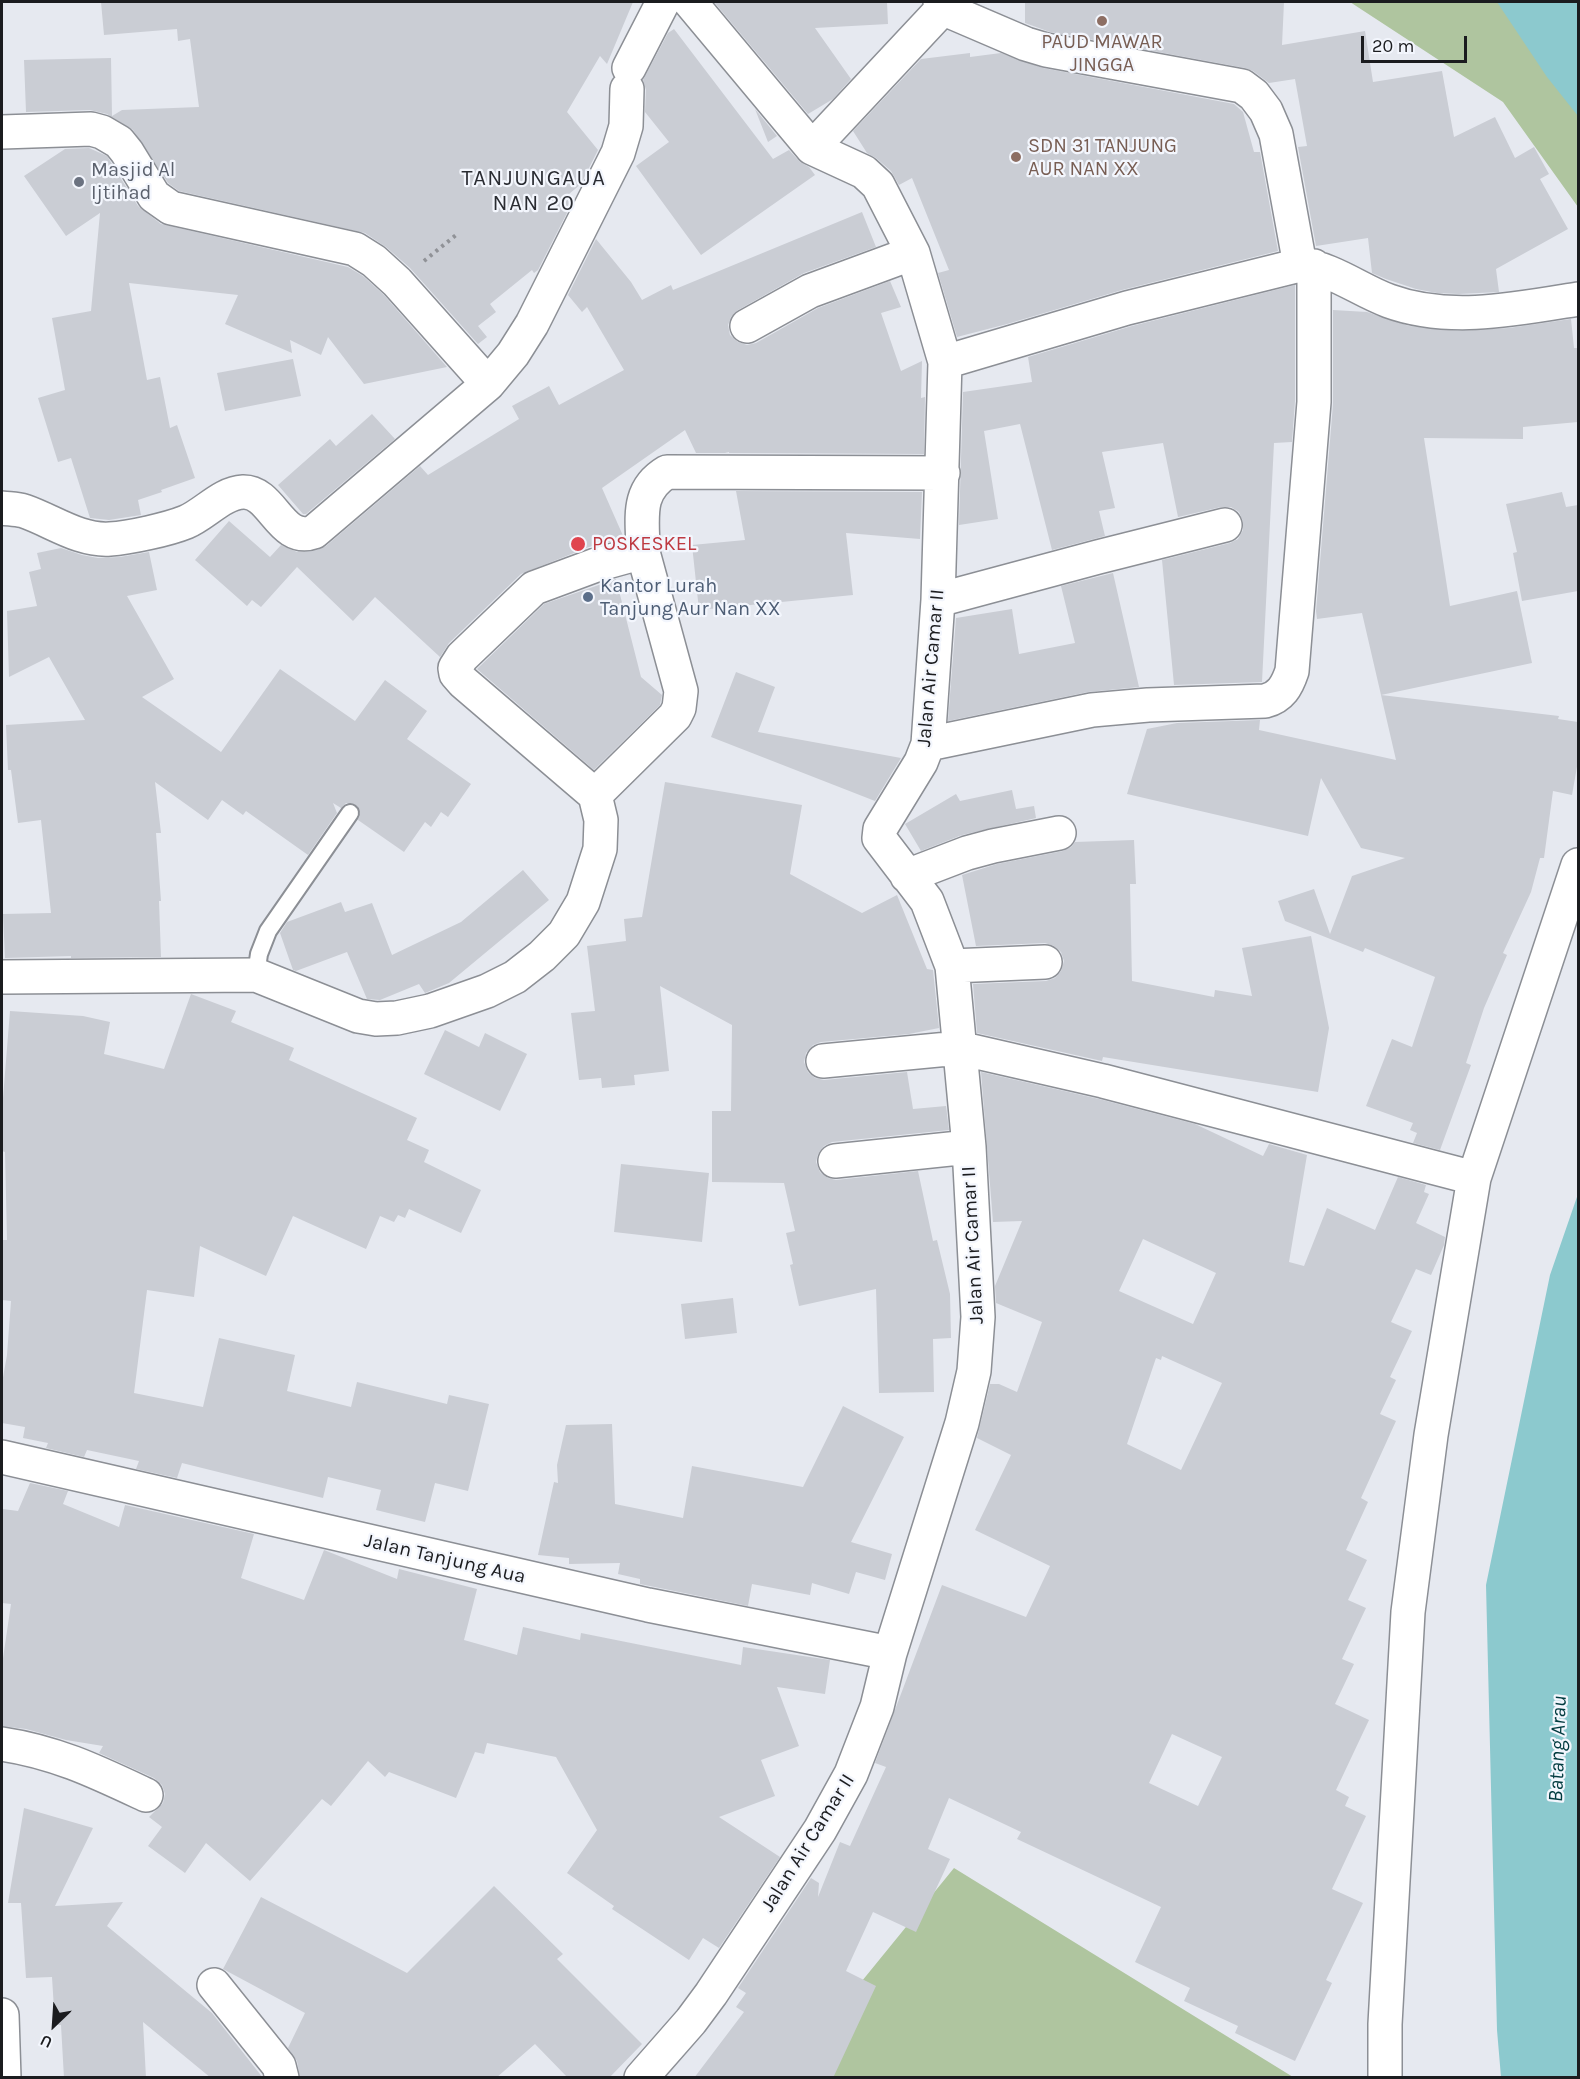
<!DOCTYPE html>
<html>
<head>
<meta charset="utf-8">
<style>
  body { margin:0 }
  #map { position:relative; width:1580px; height:2079px; overflow:hidden; background:#e6e9f0; font-family:Karla,sans-serif }
  canvas { display:block }
  .frame { position:absolute; inset:0; border:3px solid #1b1c1f; pointer-events:none }
  .north { position:absolute; left:24px; top:1995px; width:60px; height:60px; -webkit-text-stroke:4px #f3f6fd; paint-order:stroke; rotate:205deg; font-size:16px; font-weight:700; line-height:24px; text-align:center; color:#1b1c1f }
  .north::after { content:''; display:block; margin:auto; width:21px; height:27px; background:#1b1c1f; clip-path:polygon(50% 0,100% 100%,50% 72%,0 100%) }
  .scale { position:absolute; left:1361px; top:36px; width:106px; height:27px; box-sizing:border-box; border:3px solid #1b1c1f; border-top:0; padding-left:8px; font-size:18px; line-height:21px; white-space:nowrap; color:#1b1c1f; -webkit-text-stroke:4px #f3f6fd; paint-order:stroke }
</style>
</head>
<body>
<div id="map">
<canvas width="1580" height="2079"></canvas>
<div class="frame"></div>
<div class="north">U</div>
<div class="scale">20 m</div>
</div>
<script>
const c = document.querySelector('canvas').getContext('2d');
c.lineJoin = 'round';
function paint(path, color) { c.fillStyle = color; c.fill(path, 'evenodd'); }
function trace(path, color, width, dash) { c.strokeStyle = color; c.lineWidth = width; c.lineCap = dash ? 'butt' : 'round'; c.setLineDash(dash || []); c.stroke(path); }
function write(font, color, halo, rows, align = 'center') {
  c.font = font + ' Karla,sans-serif'; c.lineWidth = 4.5; c.setLineDash([]); c.textBaseline = 'middle'; c.strokeStyle = halo; c.fillStyle = color; for (const [text, x, y, turn = 0] of rows) {
    c.save(); c.translate(x, y); c.rotate((+turn || 0) * Math.PI / 180); c.textAlign = isNaN(turn) ? turn : align; if (halo) c.strokeText(text, 0, 0); c.fillText(text, 0, 0); c.restore();
  }
}
paint(new Path2D(`
  M1350,2H1578V207L1503,102Z
  M954,1868L1293,2077L783,2078Z`), '#afc59f');
paint(new Path2D(`
  M1497,2H1578V116L1547,77Z
  M1578,1194V2077H1501L1497,2030L1486,1585L1550,1275Z`), '#8cc9ce');
paint(new Path2D(`
  M101,2H633L607,64L600,56L567,112L598,150L581,184L569,194L574,199L538,270L534,273L532,270L490,304L496,312L478,326L487,337L478,344L410,268L386,247L365,233L179,191L168,183L133,130L107,114L90,110L26,112L24,60L111,58L112,116L122,110L199,107L190,39L178,41L177,29L104,35Z
  M714,2H887L888,24L815,28L851,79L833,99L808,114Z
  M1025,2H1284L1282,45L1365,31L1373,82L1442,71L1454,137L1495,117L1515,158L1534,147L1549,174L1540,179L1568,229L1496,269L1499,292L1459,294L1437,293L1416,289L1386,279L1372,273L1368,238L1316,246L1298,147L1307,146L1295,79L1269,83L1253,71L1245,68L1050,32L1025,23Z
  M674,29L773,159L789,150L800,162L809,167L815,175L701,255L636,166L669,142L645,112L646,90L643,80L668,33Z
  M970,53V57L1001,53L1043,68L1234,104L1243,112L1254,152H1260L1278,251L1122,290L1007,324L957,337L938,273L949,270L912,178L899,185L891,171L876,158L867,153L853,131L921,59Z
  M755,109L777,136L768,142Z
  M89,148L107,156L138,206L161,224L348,267L363,276L384,295L447,367L364,384L328,337L321,355L290,340L292,353L225,324L238,295L129,283L147,380L160,377L170,428L177,425L195,478L161,490L162,492L138,500L141,515L109,520L90,518L71,458L58,462L38,398L65,390L52,318L91,311L100,213L66,236L24,176L65,149Z
  M862,212L876,247L804,273L738,310L731,317L728,325L730,335L738,342L747,345L756,343L818,308L890,281L901,307L881,313L901,371L922,361L921,398L925,397L924,454L729,453V452L725,453H696L685,430L602,488L624,538L589,547L521,574L449,643L440,657L375,597L353,621L297,567L261,607L252,600L247,606L195,560L229,521L270,557L281,545L297,552L317,550L326,546L420,466L428,475L519,419L512,406L549,386L559,405L624,370L587,307L582,312L568,295L596,239L631,282L642,300L671,285L673,290Z
  M1295,285V401L1292,442L1274,443L1262,682L1174,685L1162,560L1230,543L1238,539L1243,530V521L1239,512L1231,507H1221L1178,517L1163,443L1102,452L1115,508L1099,511L1105,536L1052,550L1020,424L984,431L998,519L959,525L963,392L1032,382L1028,357L1132,326Z
  M1333,310L1367,312L1409,326L1458,331L1509,328L1571,319L1574,348H1578V422L1523,427V439L1424,438L1450,606L1517,591L1532,663L1381,695L1362,613L1317,619L1316,611L1333,404Z
  M293,359L301,396L225,411L217,373Z
  M372,414L395,439L306,514H303L278,485L330,439L336,446Z
  M736,491L922,492L920,539L846,533L853,595L699,610L692,545L745,540Z
  M1562,492L1566,507L1578,505V591L1522,601L1513,553L1517,552L1506,504Z
  M61,548L82,555L98,558L120,557L149,552L157,590L127,596L174,679L142,697L221,752L280,669L355,721L385,680L427,711L407,739L471,784L448,817L441,812L431,827L425,822L404,852L358,820L360,813L355,804L346,803L341,808L333,803L337,813L308,855L246,811L243,815L222,800L208,820L155,782L161,833H156L161,901H159L161,957L71,958V956L5,958L3,914L51,913L41,820L18,823L11,770H8L6,725L85,720L49,657L9,677L7,611L37,606L29,572L41,569L37,553Z
  M1113,573L1139,687L1088,692L948,721L956,618L1012,609L1019,654L1075,643L1061,586Z
  M616,579L641,677L662,695L660,705L594,770L477,669L544,604Z
  M736,672L775,687L758,732L901,758L875,801L711,737Z
  M1381,695L1559,716L1558,719L1578,722V761L1572,795L1553,791L1544,858H1540L1531,892L1503,953L1507,955L1484,1008L1466,1063L1471,1065L1440,1150L1413,1143L1417,1133L1410,1130L1413,1123L1366,1106L1392,1039L1412,1047L1435,977L1365,948L1363,952L1285,921L1278,901L1314,889L1330,934L1352,876L1405,858L1361,848L1321,778L1308,836L1127,794L1147,729L1177,723L1260,720L1259,730L1396,760Z
  M665,782L802,805L790,874L862,913L897,895L927,969L933,970L939,1028L909,1034L821,1042L813,1045L806,1053L804,1062L808,1072L815,1078L824,1080L907,1072L913,1109L946,1106L949,1130L832,1142L824,1146L818,1154L816,1162L820,1172L828,1178L836,1180L918,1171L933,1241L937,1240L950,1294L951,1338L933,1339L934,1392L879,1393L876,1289L799,1306L790,1265L793,1264L786,1233L795,1231L784,1183L712,1182V1111H731L732,1025L660,986L669,1071L634,1075L635,1085L602,1088L601,1078L579,1080L571,1013L595,1011L587,946L626,941L624,919L642,917Z
  M1012,790L1016,809L1034,806L1036,818L962,835L921,851L905,824L956,794L960,801Z
  M1134,840L1136,884H1130L1132,981L1214,997L1215,990L1252,996L1242,948L1311,936L1329,1028L1318,1092L1103,1057L1102,1061L977,1033L973,984L1046,981L1055,978L1061,971L1064,961L1061,952L1054,946L1045,943L976,946L962,875L997,864L1063,851L1071,847L1075,842Z
  M523,870L549,900L449,983L425,993L419,984L380,1000L367,999L347,952L296,971L293,970L280,933L287,922L341,902L345,912L372,903L392,955L461,922Z
  M191,994L236,1011L231,1022L294,1048L289,1060L417,1118L407,1140L429,1150L424,1162L481,1190L461,1233L409,1209L405,1218L398,1215L394,1222L380,1216L366,1249L293,1216L266,1276L200,1246L194,1297L147,1290L134,1393L203,1407L219,1338L295,1355L287,1391L351,1407L357,1382L447,1404L449,1395L489,1404L468,1491L435,1483L425,1522L376,1510L381,1490L328,1477L323,1498L182,1463L177,1478L136,1469L139,1461L87,1450L84,1457L46,1448L48,1443L23,1438L25,1427L2,1423V1383L7,1355L11,1301L2,1300V1240H7L5,1152L2,1151V1097L3,1098L10,1011L83,1016L110,1022L104,1054L164,1069Z
  M445,1030L479,1047L485,1033L527,1054L500,1111L424,1074Z
  M981,1072L1099,1099L1195,1124L1263,1156L1269,1144L1307,1155L1289,1262L1304,1266L1327,1208L1375,1230L1398,1177L1426,1185L1424,1192L1429,1194L1416,1223L1445,1237L1444,1245L1431,1275L1416,1269L1391,1322L1412,1331L1390,1377L1396,1380L1380,1414L1396,1421L1361,1498L1368,1502L1346,1550L1367,1560L1348,1600L1366,1608L1342,1659L1354,1664L1335,1704L1369,1720L1336,1790L1349,1797L1345,1806L1366,1816L1332,1889L1363,1903L1326,1980L1332,1983L1295,2061L1235,2033L1238,2026L1184,2001L1190,1988L1135,1962L1161,1907L1017,1839L1021,1832L949,1798L928,1849L950,1859L916,1932L873,1912L846,1971L876,1986L833,2078H694L744,2012L736,2007L746,1993L738,1988L811,1878L819,1883L818,1897L840,1842L850,1846L886,1767L875,1763L942,1585L1026,1617L1050,1566L975,1530L1011,1455L977,1438L990,1384H999L1017,1392L1042,1322L996,1303L995,1286L1022,1221L993,1222ZM1143,1239L1216,1273L1193,1324L1119,1291ZM1162,1356L1222,1383L1181,1470L1127,1444L1156,1358L1161,1360ZM1172,1734L1222,1757L1198,1806L1149,1783Z
  M621,1164L709,1173L702,1242L614,1232Z
  M733,1298L737,1333L685,1339L681,1304Z
  M843,1406L904,1437L851,1542L892,1554L885,1580L856,1572L849,1594L812,1583L810,1595L752,1584L748,1606L640,1584V1579L618,1574L620,1563L569,1564V1558L538,1555L554,1482L558,1483L557,1465L566,1425L612,1424L615,1504L683,1518L692,1466L803,1487Z
  M30,1483L68,1491L63,1504L119,1527L125,1505L254,1534L241,1578L304,1600L324,1550L397,1579L399,1569L477,1589L464,1640L517,1655L523,1627L580,1640L581,1633L741,1665L743,1647L830,1660L825,1694L777,1687L799,1746L761,1760L775,1796L719,1817L780,1857L719,1948L703,1938L689,1960L612,1909L614,1906L567,1873L597,1830L556,1757L487,1743L484,1754L475,1752L456,1798L389,1772L385,1777L368,1761L331,1806L322,1799L250,1881L206,1843L185,1873L148,1846L162,1827L149,1817L163,1803L165,1794L162,1785L154,1778L99,1753L103,1746L66,1740L26,1729L2,1726V1665L11,1604L2,1603L3,1509L18,1511Z
  M24,1808L93,1828L55,1906L123,1902L107,1926L212,2013L263,2078H211L143,2022L146,2078H64L61,2025H55L52,1977L26,1978L21,1903H8Z
  M494,1886L563,1954L557,1959L642,2044L609,2078H568L535,2044L496,2078H300L297,2061L288,2048L305,2013L223,1969L261,1897L407,1973Z`), '#cacdd4');
const lane = new Path2D(`
  M256,975L259,954L268,931L350,813`);
const street = new Path2D(`
  M940,2L949,11L1026,44L1046,50L1242,86L1254,95L1266,111L1276,134L1300,265
  M629,68L663,2
  M2,132L91,129L102,132L119,142L127,152L154,196L171,208L355,249L374,261L397,282L488,384
  M812,148L944,7
  M747,326L810,291L913,253
  M945,362L1127,308L1300,265C1332,268 1359,290 1389,301C1449,323 1517,309 1578,299
  M2,508C9,509 17,509 24,511C53,521 79,541 110,539C129,538 169,529 186,522C205,514 222,493 243,492C273,491 280,544 314,532L488,384L513,354L532,324L618,153L626,126L627,89
  M643,552C643,520 635,491 667,472L943,473
  M938,600L1098,557L1225,525
  M928,744L1092,710L1148,705L1265,701C1281,697 1287,686 1292,671L1314,402V266
  M907,876L967,853L993,846L1059,833
  M952,966L1045,962
  M2,977L256,975L358,1016L376,1019L397,1018L430,1011L487,991L515,977L542,956L564,934L583,902L600,849L601,820L595,795L463,682L456,674L455,668L462,657L534,588L596,565L643,552L681,691L679,708L675,716L595,795
  M823,1061L959,1048L1103,1081L1474,1178
  M835,1161L969,1147
  M2,1457L648,1605L890,1653
  M2,1744C56,1752 97,1772 146,1795
  M214,1985L279,2066L282,2078
  M2,2015L4,2078
  M641,2078L691,2021L711,1994L820,1830L851,1774L877,1707L890,1653L962,1423L974,1371L978,1317L969,1147L952,966L927,901L879,838L880,829L921,762L928,744L938,600L945,362L913,253L878,185L864,172L812,148L690,2
  M1385,2078V2024L1408,1612L1431,1435L1474,1178L1578,865`);
trace(lane, '#8c8f95', 20);
trace(street, '#8c8f95', 36);
trace(new Path2D(`
  M424,261L456,235`), '#909297', 4, [3, 4.5]);
trace(lane, '#fff', 16);
trace(street, '#fff', 33);
for (const [x, y, r, color] of [
  [1102,21,6,"#8d6e63"],
  [1016,157,6,"#8d6e63"],
  [79,182,6,"#6b7280"],
  [578,544,8,"#e0444e"],
  [588,597,6,"#5c6f8a"]
]) { const dot = new Path2D(); dot.arc(x, y, r, 0, 2 * Math.PI); c.fillStyle = color; c.fill(dot); trace(dot, '#f3f6fd', 2); }
write('20px', '#785e54', '#f3f6fd', [
  ["PAUD MAWAR",1102,42],
  ["JINGGA",1102,65],
  ["SDN 31 TANJUNG",1028,146,"left"],
  ["AUR NAN XX",1028,169,"left"]
]);
write('20px', '#5b616d', '#f3f6fd', [
  ["Masjid Al",91,170],
  ["Ijtihad",91,193]
], 'left');
write('20px', '#be3a42', '#f3f6fd', [
  ["POSKESKEL",592,544]
], 'left');
write('20px', '#4e5e75', '#f3f6fd', [
  ["Kantor Lurah",600,586],
  ["Tanjung Aur Nan XX",600,609]
], 'left');
write('20px', '#1b1c1f', '#f3f6fd', [
  ["Jalan Air Camar II",931,668,-85],
  ["Jalan Air Camar II",973,1245,-93],
  ["Jalan Tanjung Aua",445,1559,13],
  ["Jalan Air Camar II",808,1843,-58]
]);
write('italic 21px', '#003b3f', '#f3f6fd', [
  ["Batang Arau",1558,1749,-88]
]);
c.letterSpacing = '1.5px';
write('22px', '#2a2c32', '#f3f6fd', [
  ["TANJUNGAUA",534,179],
  ["NAN 20",534,204]
]);
c.letterSpacing = '0px';
</script>
</body>
</html>
